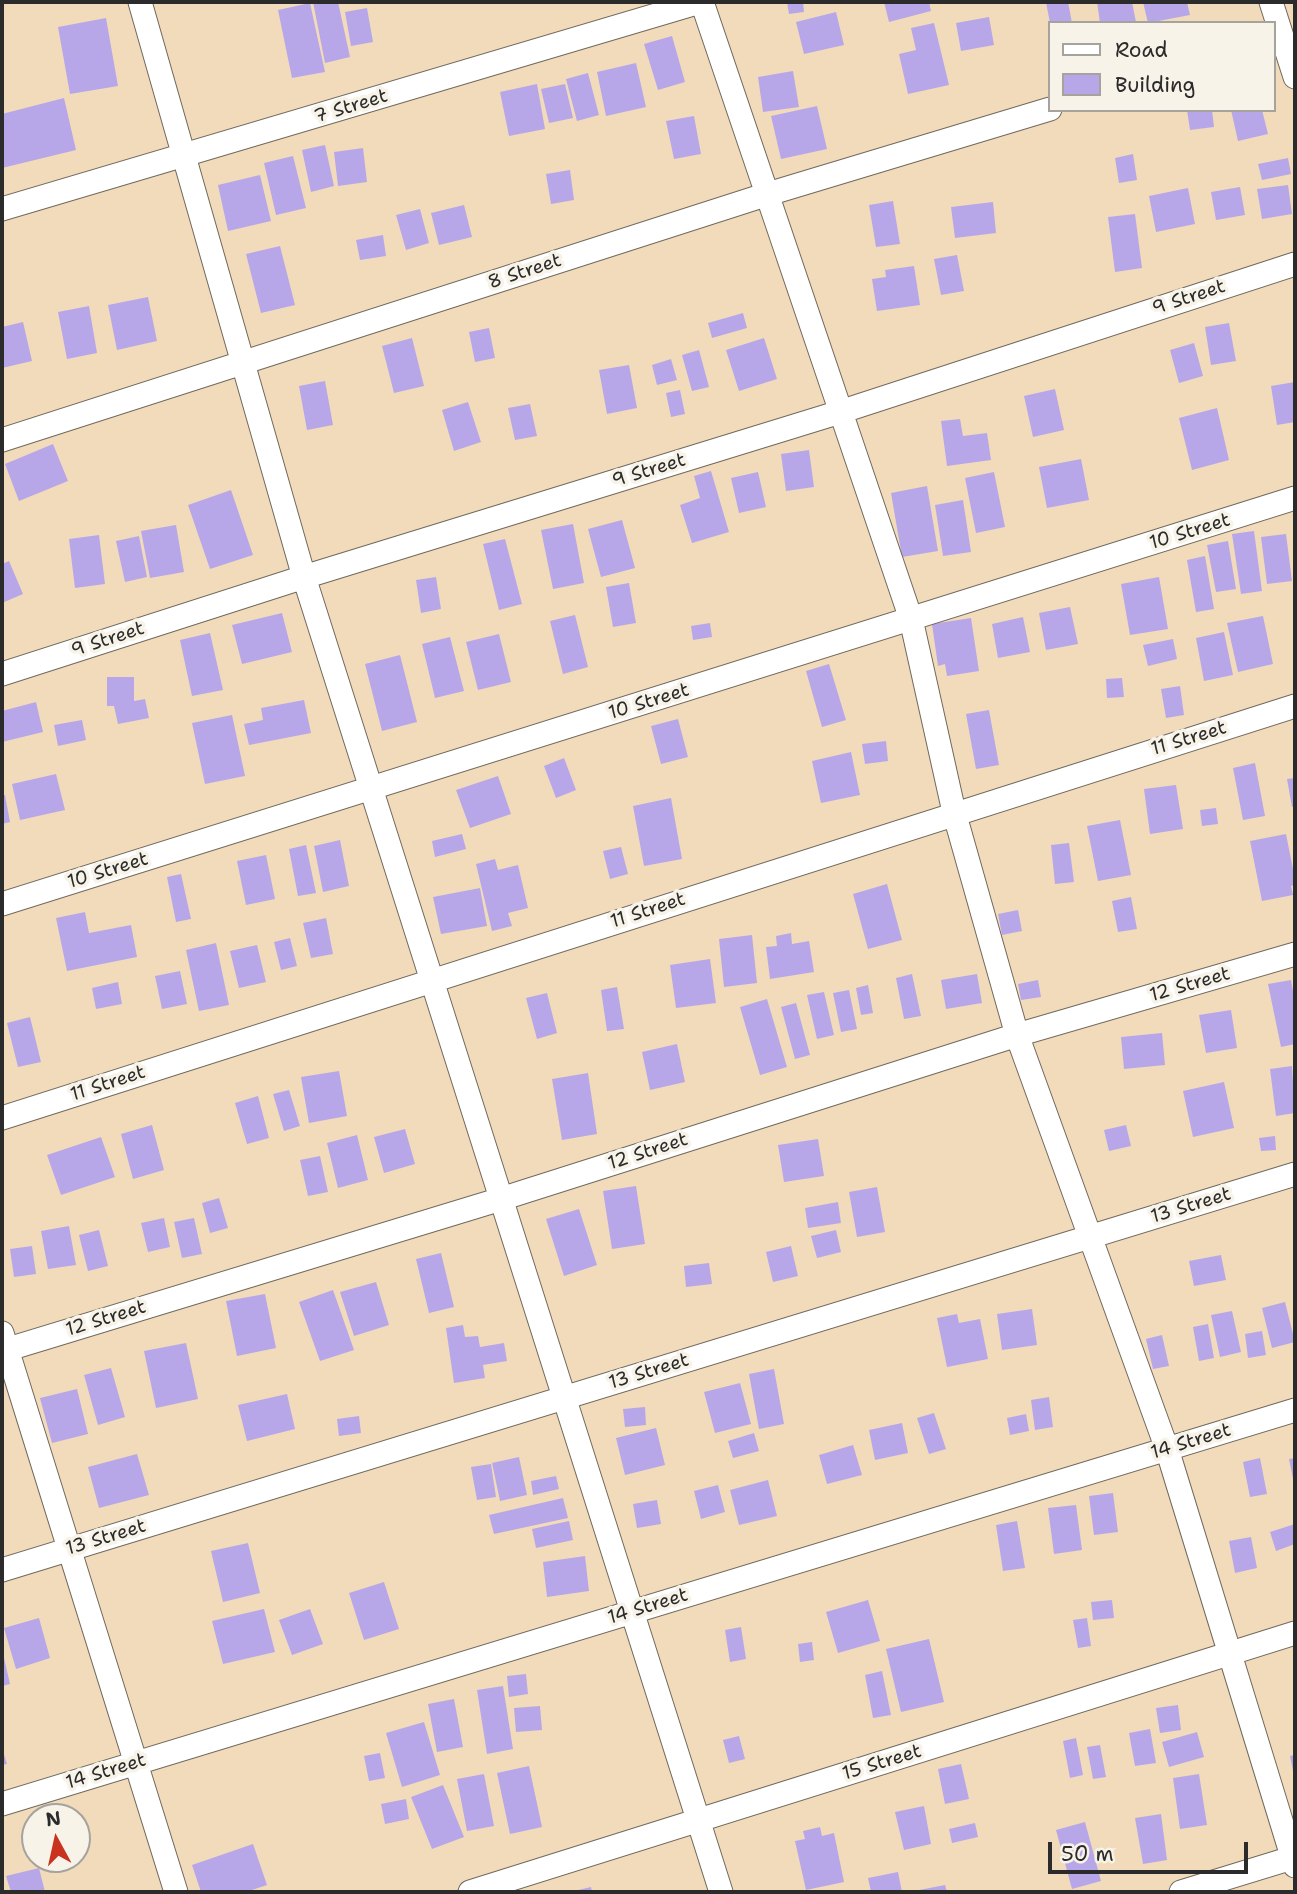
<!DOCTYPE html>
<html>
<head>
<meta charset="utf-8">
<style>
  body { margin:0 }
  #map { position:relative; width:1297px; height:1894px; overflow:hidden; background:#f1dbbb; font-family:"Shantell Sans",sans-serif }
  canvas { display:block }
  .frame { position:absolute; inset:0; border:4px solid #2b2b2b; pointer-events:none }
  .legend { position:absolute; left:1048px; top:21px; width:228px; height:91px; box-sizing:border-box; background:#f7f3e8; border:2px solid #a5a39c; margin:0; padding:9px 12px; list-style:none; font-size:21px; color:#2b2b2b }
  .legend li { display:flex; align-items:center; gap:14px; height:35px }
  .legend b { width:35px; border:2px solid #a5a39c }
  .north { position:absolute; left:21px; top:1803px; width:70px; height:70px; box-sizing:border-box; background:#f7f3e8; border:2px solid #a5a39c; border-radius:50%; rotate:352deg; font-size:19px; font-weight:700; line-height:28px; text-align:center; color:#2b2b2b }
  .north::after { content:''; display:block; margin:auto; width:24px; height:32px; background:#c8321e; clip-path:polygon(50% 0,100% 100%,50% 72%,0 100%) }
  .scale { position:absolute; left:1048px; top:1842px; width:200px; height:32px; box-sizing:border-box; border:4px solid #2b2b2b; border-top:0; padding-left:9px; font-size:21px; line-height:24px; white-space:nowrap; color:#2b2b2b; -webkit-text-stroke:5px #f7f3e8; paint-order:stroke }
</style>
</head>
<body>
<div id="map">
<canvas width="1297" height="1894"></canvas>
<div class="frame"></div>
<ul class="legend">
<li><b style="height:9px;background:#fff"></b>Road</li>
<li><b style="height:19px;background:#b8a7e8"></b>Building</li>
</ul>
<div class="north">N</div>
<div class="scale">50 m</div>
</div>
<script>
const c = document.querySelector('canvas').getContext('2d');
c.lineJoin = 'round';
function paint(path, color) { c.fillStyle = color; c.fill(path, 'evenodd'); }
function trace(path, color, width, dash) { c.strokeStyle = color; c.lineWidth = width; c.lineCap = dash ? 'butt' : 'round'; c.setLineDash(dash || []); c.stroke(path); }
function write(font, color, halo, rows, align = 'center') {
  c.font = font + ' "Shantell Sans",sans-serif'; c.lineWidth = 7; c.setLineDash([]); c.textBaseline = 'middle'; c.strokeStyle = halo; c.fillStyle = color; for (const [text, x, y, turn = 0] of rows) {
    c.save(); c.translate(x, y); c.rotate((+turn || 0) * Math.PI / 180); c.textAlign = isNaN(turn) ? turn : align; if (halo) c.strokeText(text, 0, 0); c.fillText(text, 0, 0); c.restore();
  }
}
paint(new Path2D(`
  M313,2H338L350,57L325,63Z
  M787,2H803L804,12L789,14Z
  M884,2H929L931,11L889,22Z
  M1046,2H1068L1072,23H1050Z
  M1097,2H1132L1136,22L1100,23Z
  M1143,2H1187L1190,15L1148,23Z
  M310,3L325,72L292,78L278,10Z
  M367,8L373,42L351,46L345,12Z
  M836,12L844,45L804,54L796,22Z
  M989,17L994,45L961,51L956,23Z
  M106,18L118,86L70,94L58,27Z
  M934,23L949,85L908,94L899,54L916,50L911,28Z
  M672,36L685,82L658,90L644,44Z
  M636,63L646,107L606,116L597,72Z
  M793,71L799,107L763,112L758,77Z
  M588,73L599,115L577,121L566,79Z
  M537,84L545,129L509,136L500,92Z
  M565,84L573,118L549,123L541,89Z
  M64,98L76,150L2,168V114Z
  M817,106L827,149L781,159L771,116Z
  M1187,110H1212L1214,127L1190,130Z
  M1231,110H1262L1268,134L1238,141Z
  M694,116L701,154L674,159L666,121Z
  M325,145L334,186L311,192L302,150Z
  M363,148L367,182L338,186L334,152Z
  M1133,154L1137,180L1119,183L1115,158Z
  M293,156L306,208L276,215L264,163Z
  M1288,158L1291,174L1262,180L1258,164Z
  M570,170L574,200L551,204L546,174Z
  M260,175L271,221L228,231L218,185Z
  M1288,185L1292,214L1262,219L1257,189Z
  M1240,187L1245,215L1216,220L1211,192Z
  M1188,188L1195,224L1156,232L1149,196Z
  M893,201L900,244L876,247L869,205Z
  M993,202L996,233L955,238L951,207Z
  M464,205L472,237L439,245L431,213Z
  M420,209L429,243L406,250L396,215Z
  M1135,214L1142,268L1115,272L1108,217Z
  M383,235L386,256L360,260L356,240Z
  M280,246L295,305L261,313L246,254Z
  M957,255L964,291L941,295L934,259Z
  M914,266L920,305L877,311L872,279L886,277L885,270Z
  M148,297L157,341L117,350L108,305Z
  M89,306L97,353L67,359L58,312Z
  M743,313L747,328L712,338L708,323Z
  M23,322L32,361L2,368V327Z
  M1229,323L1236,361L1211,365L1205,327Z
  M489,328L495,358L475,362L469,332Z
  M412,338L424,386L394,393L382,346Z
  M764,338L777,379L739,391L726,350Z
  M1194,343L1203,376L1179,383L1170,350Z
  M699,350L709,387L692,391L682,355Z
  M671,359L677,380L657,385L652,365Z
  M629,365L637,408L607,414L599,370Z
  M325,381L333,425L307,430L299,386Z
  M1295,382V422L1277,425L1271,386Z
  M1055,389L1064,430L1033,437L1024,396Z
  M680,390L685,414L671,417L666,393Z
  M468,402L481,442L454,451L442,410Z
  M530,404L537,436L515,440L508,408Z
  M1217,408L1229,460L1192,470L1179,418Z
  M960,419L963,436L987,433L991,460L947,466L941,421Z
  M53,444L68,481L19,501L5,464Z
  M809,450L814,487L786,491L781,454Z
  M1081,459L1089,500L1047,508L1039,467Z
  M711,471L729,532L692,543L680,505L700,498L694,476Z
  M758,472L766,507L739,513L731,478Z
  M994,472L1005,527L976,533L965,478Z
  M927,486L938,551L902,557L891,493Z
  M231,490L253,555L210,569L188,505Z
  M963,500L971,552L943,556L935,505Z
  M622,520L635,568L601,577L588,529Z
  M573,524L584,583L553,589L541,530Z
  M176,525L184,572L150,578L141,531Z
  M1254,531L1262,591L1241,594L1232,534Z
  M1286,534L1292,581L1267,584L1261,537Z
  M99,535L105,584L75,588L69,539Z
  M139,536L147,577L125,582L116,541Z
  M505,539L522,604L499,610L483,544Z
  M1228,541L1236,589L1216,592L1207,545Z
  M1205,556L1214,609L1196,612L1187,560Z
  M9,561L23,594L2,603V564Z
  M436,577L441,609L421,613L416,580Z
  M1159,577L1168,629L1130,635L1121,584Z
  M629,583L636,623L613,627L606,587Z
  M1070,607L1078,644L1046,650L1039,613Z
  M282,613L292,652L242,664L232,625Z
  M575,615L588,667L563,674L550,621Z
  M1263,616L1273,664L1238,672L1227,623Z
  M1023,617L1030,652L998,658L992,624Z
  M971,618L979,671L947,676L945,664L938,666L932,624Z
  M710,623L712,637L693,640L691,626Z
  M1224,632L1233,675L1204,681L1196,638Z
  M210,633L223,690L192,696L180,640Z
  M499,634L511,682L478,690L466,642Z
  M450,637L464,691L435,698L422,644Z
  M1173,639L1177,659L1148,666L1143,645Z
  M400,655L417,722L382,731L365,664Z
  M829,664L846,720L822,727L806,671Z
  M107,677H134V701L145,699L149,718L118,724L114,706H107Z
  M1122,678L1124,697L1107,698L1106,679Z
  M1180,686L1184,715L1166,718L1161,689Z
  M304,700L311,733L249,745L244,724L263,720L261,708Z
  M36,702L43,732L2,742V711Z
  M989,710L999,765L976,769L966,714Z
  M232,715L245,776L205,784L192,723Z
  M678,719L688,757L661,764L651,726Z
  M82,720L86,740L58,746L54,725Z
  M886,741L888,761L865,764L862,744Z
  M851,752L860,795L821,803L812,761Z
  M564,758L576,790L556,798L544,766Z
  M1255,763L1265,816L1243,820L1233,768Z
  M56,774L65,810L20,820L12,784Z
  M498,776L511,814L470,828L456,790Z
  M1295,778V806L1292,807L1287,779Z
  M1176,785L1183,829L1150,834L1144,789Z
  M2,795H5L10,822L2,824Z
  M671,798L682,859L644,866L633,806Z
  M1216,808L1218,824L1202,826L1200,810Z
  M1120,820L1131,875L1098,881L1087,826Z
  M462,834L466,849L435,857L432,841Z
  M1286,834L1295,879V885L1291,886L1293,895L1262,901L1250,841Z
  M340,840L349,886L323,892L314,846Z
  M1069,843L1074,882L1055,884L1051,845Z
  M306,845L316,893L298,896L289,849Z
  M621,847L628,874L610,879L603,851Z
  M266,855L275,899L246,905L237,861Z
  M495,859L498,870L518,865L528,908L508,913L512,926L492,931L476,864Z
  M181,874L191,919L176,922L167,877Z
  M887,884L902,940L868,949L853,894Z
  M480,888L487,926L441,934L433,897Z
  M1131,897L1137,929L1118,932L1112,901Z
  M1018,910L1022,931L1002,935L998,914Z
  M85,912L89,933L131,925L137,957L67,971L56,918Z
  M326,918L333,954L311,958L303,923Z
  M791,933L792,944L809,941L814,972L770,979L766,947L777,946L776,936Z
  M752,935L757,983L724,987L719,939Z
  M290,938L297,966L281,970L274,942Z
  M216,943L229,1005L199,1011L186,950Z
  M257,945L266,982L239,988L230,951Z
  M710,959L716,1003L676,1008L670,965Z
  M180,971L187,1004L162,1009L155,976Z
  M912,974L921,1016L904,1019L896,978Z
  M977,974L982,1003L946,1009L941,980Z
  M1038,980L1041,997L1021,1000L1018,984Z
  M1291,980L1295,1002V1044L1281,1047L1268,984Z
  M118,982L122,1004L96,1009L92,988Z
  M868,985L873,1013L861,1015L856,988Z
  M617,987L624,1029L607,1031L601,990Z
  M849,990L857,1029L841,1032L833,993Z
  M824,992L834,1035L817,1039L807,995Z
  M547,993L557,1033L537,1039L526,998Z
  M767,999L787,1067L760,1075L740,1007Z
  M796,1003L810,1055L795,1059L781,1007Z
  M1231,1010L1237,1048L1206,1053L1199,1015Z
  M30,1017L41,1062L18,1067L7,1023Z
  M1162,1033L1165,1065L1124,1069L1121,1037Z
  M677,1044L685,1082L650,1090L642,1052Z
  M1292,1066L1295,1113L1276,1116L1270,1069Z
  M339,1071L347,1116L309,1123L301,1077Z
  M588,1073L597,1134L562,1140L552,1079Z
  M1224,1082L1234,1128L1193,1137L1183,1091Z
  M289,1090L300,1126L284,1131L273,1094Z
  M258,1096L269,1138L247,1144L235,1103Z
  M152,1125L164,1170L133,1179L121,1134Z
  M1126,1125L1131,1146L1109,1151L1104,1130Z
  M405,1129L415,1164L384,1173L374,1137Z
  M357,1135L368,1180L338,1188L327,1143Z
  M1275,1136L1276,1150L1261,1151L1259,1138Z
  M101,1137L115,1177L61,1195L47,1155Z
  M818,1139L824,1176L784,1182L778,1145Z
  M320,1156L328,1192L308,1196L300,1160Z
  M636,1186L645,1244L612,1249L603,1191Z
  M877,1187L885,1232L857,1237L849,1192Z
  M219,1198L228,1228L210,1233L202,1203Z
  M838,1202L841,1223L808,1228L805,1208Z
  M579,1209L597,1265L564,1276L546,1219Z
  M164,1218L170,1247L148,1252L141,1223Z
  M194,1218L202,1254L182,1258L174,1222Z
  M69,1226L76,1265L48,1269L41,1231Z
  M99,1230L108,1266L88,1271L79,1235Z
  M836,1230L841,1252L817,1258L811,1236Z
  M32,1246L36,1274L14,1277L10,1249Z
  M791,1246L798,1276L773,1282L766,1252Z
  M441,1253L454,1307L429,1313L416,1259Z
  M1221,1255L1226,1280L1194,1286L1189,1261Z
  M709,1263L712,1284L686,1287L684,1266Z
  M376,1282L389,1325L354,1336L340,1292Z
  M333,1290L354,1350L320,1361L299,1302Z
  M265,1294L276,1348L237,1356L226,1301Z
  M1285,1302L1295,1342L1272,1348L1262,1308Z
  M1032,1309L1037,1345L1002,1350L997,1314Z
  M1232,1311L1241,1352L1220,1357L1211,1315Z
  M957,1314L959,1323L980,1319L988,1359L947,1367L937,1318Z
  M1208,1324L1214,1358L1199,1361L1193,1327Z
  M463,1325L465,1337L478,1336L480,1347L504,1343L507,1361L483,1365L485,1378L454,1383L446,1328Z
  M1262,1331L1266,1355L1248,1358L1245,1334Z
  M1162,1335L1169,1366L1153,1369L1146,1339Z
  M186,1343L198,1399L156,1408L144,1351Z
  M111,1368L125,1417L98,1425L84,1375Z
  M774,1369L784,1424L759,1429L749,1374Z
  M740,1383L751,1424L715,1433L704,1392Z
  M77,1389L88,1434L52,1443L40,1398Z
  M287,1394L295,1429L247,1441L238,1405Z
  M1049,1397L1053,1427L1035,1430L1031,1400Z
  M645,1407L646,1425L625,1427L623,1409Z
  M934,1413L946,1449L929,1454L917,1418Z
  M1026,1414L1029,1431L1010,1435L1007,1418Z
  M359,1416L361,1433L339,1436L337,1419Z
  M902,1423L908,1453L875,1460L869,1430Z
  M656,1428L665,1465L625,1475L616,1438Z
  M754,1433L759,1451L733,1458L728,1441Z
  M853,1445L862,1475L827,1484L819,1455Z
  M137,1454L149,1495L99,1508L88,1467Z
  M519,1457L527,1495L500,1501L492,1463Z
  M1260,1458L1267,1494L1250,1497L1243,1462Z
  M1295,1458V1484H1294L1289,1459Z
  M491,1464L496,1497L477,1500L471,1467Z
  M556,1476L559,1489L533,1495L531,1481Z
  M768,1480L777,1516L739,1525L730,1490Z
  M718,1485L725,1512L701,1519L694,1491Z
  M1113,1493L1118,1532L1094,1535L1089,1496Z
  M563,1498L568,1518L494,1534L489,1515Z
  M657,1500L661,1524L637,1528L633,1504Z
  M1076,1505L1082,1550L1054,1554L1048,1508Z
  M569,1521L573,1540L536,1548L532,1529Z
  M1017,1521L1025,1568L1003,1571L996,1525Z
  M1295,1524V1544L1276,1551L1270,1532Z
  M1251,1537L1257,1568L1235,1573L1229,1541Z
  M248,1543L260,1593L223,1602L211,1551Z
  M585,1556L589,1591L547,1597L543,1562Z
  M384,1582L399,1629L364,1640L349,1593Z
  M868,1600L880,1641L838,1653L826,1612Z
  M1112,1600L1114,1618L1093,1620L1091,1602Z
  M264,1609L275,1652L223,1664L212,1621Z
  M310,1609L323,1644L292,1655L279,1620Z
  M39,1618L50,1658L16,1669L4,1628Z
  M1087,1618L1091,1646L1078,1648L1073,1620Z
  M741,1627L746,1659L730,1662L725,1630Z
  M929,1639L944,1702L901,1712L886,1649Z
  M812,1642L814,1660L800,1662L798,1644Z
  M2,1649L10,1684L2,1686Z
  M882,1671L891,1715L873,1718L865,1675Z
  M526,1674L528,1694L509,1697L507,1676Z
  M503,1686L513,1749L487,1754L477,1690Z
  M454,1699L463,1747L437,1752L428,1704Z
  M1178,1705L1181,1730L1160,1733L1156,1708Z
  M540,1706L542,1730L516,1732L514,1708Z
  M424,1722L440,1775L402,1787L386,1733Z
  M1150,1729L1156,1763L1135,1766L1129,1733Z
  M1197,1732L1204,1757L1169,1767L1162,1742Z
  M739,1736L745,1759L729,1763L723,1740Z
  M1076,1738L1083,1775L1070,1778L1063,1741Z
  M1100,1745L1106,1777L1093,1779L1087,1747Z
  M2,1748L7,1764L2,1765Z
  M380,1753L385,1778L369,1781L364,1756Z
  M1295,1755V1776H1294L1290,1756Z
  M961,1764L969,1799L945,1804L938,1769Z
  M529,1766L542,1827L510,1834L497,1773Z
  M484,1774L494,1826L467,1831L457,1779Z
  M1199,1774L1207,1825L1180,1829L1173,1778Z
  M443,1785L464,1837L432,1849L411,1797Z
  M406,1799L409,1819L385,1824L381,1804Z
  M924,1806L931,1844L904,1850L895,1812Z
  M1161,1814L1167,1860L1143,1864L1135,1818Z
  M1085,1822L1101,1881L1072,1889L1056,1830Z
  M975,1823L978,1837L952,1843L949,1829Z
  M820,1827L822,1836L834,1833L844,1882L806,1890L795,1841L805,1839L803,1831Z
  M253,1844L267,1885L246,1892H201L192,1865Z
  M39,1868L45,1892H11L6,1876Z
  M898,1872L902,1892H871L868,1878Z
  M945,1885L947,1892H914V1891Z
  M591,1887L592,1892H574V1891Z`), '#b8a7e8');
const street = new Path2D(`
  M140,2L304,577L721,1892
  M702,2L911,619L954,812L1017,1035L1167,1449L1295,1866
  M1271,2L1295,77
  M2,209L700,2
  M2,440L768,194L1050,109
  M2,674L304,577L840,412L1295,264
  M2,904L1295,498
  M2,1118L1295,706
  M2,1333L176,1892
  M2,1351L501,1199L1017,1035L1295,954
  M2,1570L1295,1174
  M2,1804L1295,1410
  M470,1892L1295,1633
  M1181,1892L1295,1857`);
trace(street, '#70695d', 25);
trace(street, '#fff', 23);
write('19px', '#2b2b2b', '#f7f3e8', [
  ["7 Street",351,107,-17],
  ["8 Street",525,272,-18],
  ["9 Street",1189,298,-18],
  ["9 Street",649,471,-17],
  ["10 Street",1190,532,-17],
  ["9 Street",108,640,-18],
  ["10 Street",649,702,-17],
  ["11 Street",1189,739,-17],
  ["10 Street",108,871,-17],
  ["11 Street",648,911,-18],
  ["12 Street",1190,985,-16],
  ["11 Street",108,1084,-18],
  ["12 Street",648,1152,-18],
  ["13 Street",1191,1206,-17],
  ["12 Street",106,1319,-17],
  ["13 Street",649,1372,-17],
  ["14 Street",1191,1442,-17],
  ["13 Street",106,1538,-17],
  ["14 Street",648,1607,-17],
  ["15 Street",882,1763,-17],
  ["14 Street",106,1772,-17]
]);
</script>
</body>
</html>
